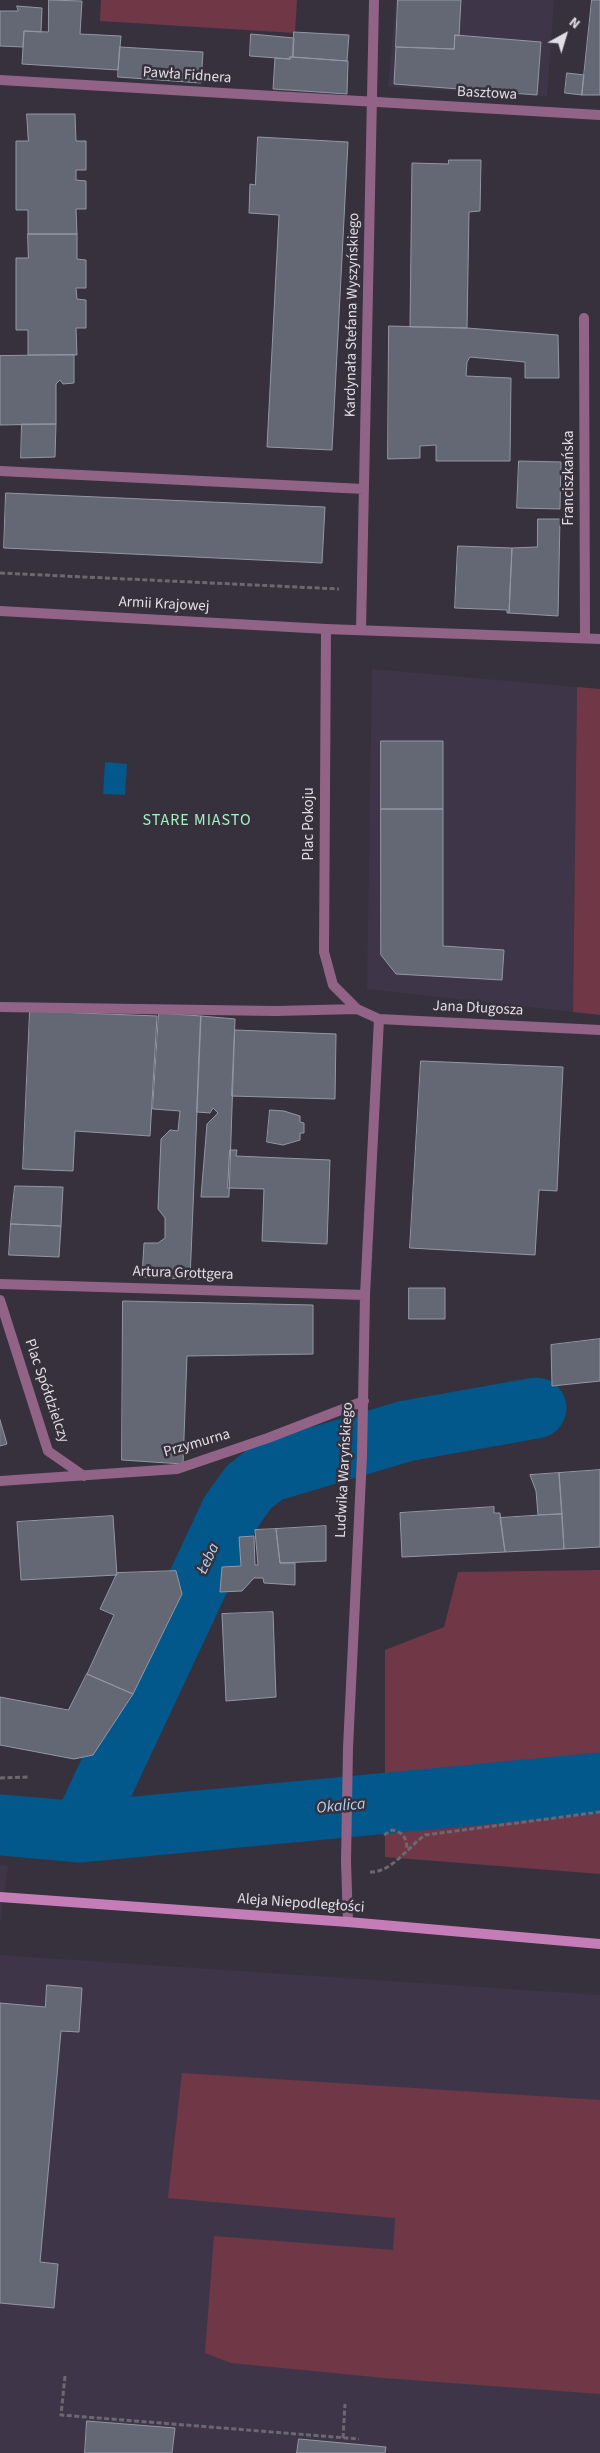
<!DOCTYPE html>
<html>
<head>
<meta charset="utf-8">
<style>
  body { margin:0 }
  #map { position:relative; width:600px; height:2453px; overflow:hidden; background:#36313c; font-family:"Source Sans 3",sans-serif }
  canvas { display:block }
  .north { position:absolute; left:540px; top:10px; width:50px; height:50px; -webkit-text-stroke:4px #36313c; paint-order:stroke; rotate:39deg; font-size:14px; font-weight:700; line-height:20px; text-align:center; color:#e0dde5 }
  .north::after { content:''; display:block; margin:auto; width:18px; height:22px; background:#e0dde5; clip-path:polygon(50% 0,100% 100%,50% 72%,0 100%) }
</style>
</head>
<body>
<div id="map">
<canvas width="600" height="2453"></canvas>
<div class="north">N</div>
</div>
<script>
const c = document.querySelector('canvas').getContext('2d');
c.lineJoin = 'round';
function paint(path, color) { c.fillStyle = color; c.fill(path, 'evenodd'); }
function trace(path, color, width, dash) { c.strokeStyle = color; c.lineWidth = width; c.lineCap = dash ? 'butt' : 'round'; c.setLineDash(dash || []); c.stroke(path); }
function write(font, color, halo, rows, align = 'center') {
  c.font = font + ' "Source Sans 3",sans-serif'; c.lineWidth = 5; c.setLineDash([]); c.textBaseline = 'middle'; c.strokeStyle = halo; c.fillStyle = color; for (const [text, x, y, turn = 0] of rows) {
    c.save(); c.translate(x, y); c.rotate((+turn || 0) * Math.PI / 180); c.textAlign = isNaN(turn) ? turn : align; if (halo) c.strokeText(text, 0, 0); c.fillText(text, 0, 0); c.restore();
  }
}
paint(new Path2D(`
  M396,0H554L547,96L388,87Z
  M372,669L577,687L573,1012L367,989Z
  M0,1865L8,1866L0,1924Z
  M0,1955L600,1995V2453H0Z`), '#3e3648');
paint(new Path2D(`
  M101,0H297L295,33L100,21Z
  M577,687L600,689V1015L573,1012Z
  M600,1570V1874L385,1857V1650L444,1627L458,1572Z
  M182,2073L600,2100V2394L384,2378L231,2363L205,2353L214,2236L393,2250L395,2218L168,2198Z`), '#703747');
paint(new Path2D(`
  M105,762L127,764L125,795L103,794Z`), '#02578b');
trace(new Path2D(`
  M0,1825L81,1832L231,1512L249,1487L268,1472L406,1431L536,1408
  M81,1832L600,1783`), '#02578b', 61);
const building = new Path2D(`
  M49,0L82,1L80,34L121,36L118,70L22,64L24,31L48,32Z
  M398,0H461L459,36L455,35L454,49L396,47Z
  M592,0H600V95H582Z
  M17,6L42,8L41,32L24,31L23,47L0,46V11H18Z
  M294,32L349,35L347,61L293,57Z
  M251,34L294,38L293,57H290V59L250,56Z
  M455,35L541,42L537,95L394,84L396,47L454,49Z
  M120,47L203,52L201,83L118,77Z
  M290,57L348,61L347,94L273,89L275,58L290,59Z
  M567,73L584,75L582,95L565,93Z
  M27,114H75L76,141H86V170H76V180L86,181V209H76L77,234H28V210H16V141H28Z
  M258,137L348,142L332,450L267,447L279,215L249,213L250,184L255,185Z
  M449,160H481L480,211L469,212L467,328L410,327L412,163L448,164Z
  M28,234H77V259L86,260V288H76L77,299L86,300V328H76L77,355H28V330H16V258H28Z
  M389,326L467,328L558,335L559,378H525V362L470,357L467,362L466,376L511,378L510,461H436V445L420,446V458L388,459Z
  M74,355V383L63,384L60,380L56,384V424L0,425V356Z
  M22,424H56L55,457L21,458Z
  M519,461L561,462L560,509L517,508Z
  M6,493L325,507L322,563L4,548Z
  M538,519H560L558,616L509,613L512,548L537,547Z
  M458,546L512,548L509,613H507V610L455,608Z
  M381,741H443V809H381Z
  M381,809H443V946L504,950L502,980L396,974L381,955Z
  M30,1011L157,1016L150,1136L75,1131L73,1171L23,1169Z
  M159,1013L201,1016L190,1279L142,1277L144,1243H158L165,1238V1218L158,1209L161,1139L170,1130L178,1131L180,1111L153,1109Z
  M201,1016L235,1019L229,1197H201L207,1124L218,1113L213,1108L210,1113L197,1112Z
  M235,1030L336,1034L335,1099L232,1096Z
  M421,1061L563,1067L557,1191L539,1190L535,1255L410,1248Z
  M270,1110L284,1111L300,1116V1122L304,1123V1133H300V1140L283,1145L267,1142Z
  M230,1150H237L236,1156L330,1160L327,1244L262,1241L264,1189L228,1188Z
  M15,1186L63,1187L61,1226L11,1224Z
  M11,1224L61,1226L59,1257L9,1255Z
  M409,1288H445V1319H409Z
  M123,1301L313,1305V1354L187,1356L183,1464L122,1460Z
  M600,1339V1381L552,1386L551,1345Z
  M0,1420L7,1444L0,1446Z
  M600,1470V1547L564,1549L559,1473Z
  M559,1473L562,1514L538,1515L536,1491L530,1475Z
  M494,1507V1513H500L505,1552L402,1557L400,1513Z
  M562,1514L564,1549L505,1552L500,1518Z
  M113,1516L117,1575L21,1580L17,1522Z
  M326,1526V1561L280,1563L276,1529Z
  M276,1529L280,1563H295V1585L264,1583L263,1578H254L242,1591L220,1592L222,1567L241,1566L239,1537L254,1536L255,1565H258L255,1530Z
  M176,1571L182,1594L133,1694L87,1674L114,1615L100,1609L117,1573Z
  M273,1612L276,1697L226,1701L222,1614Z
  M87,1674L133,1694L93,1755L74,1759L0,1745V1697L68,1710Z
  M47,1985L82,1988L79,2032L61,2031L40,2262L58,2264L54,2308L0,2303V2003L45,2007Z
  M87,2421L175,2428L172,2453H85Z
  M299,2439L386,2447L385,2453H297Z`);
paint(building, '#646774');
trace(building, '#9397a5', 1);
trace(new Path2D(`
  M0,573L339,589
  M0,1778L28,1777
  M384,1835L392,1830C403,1832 406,1837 407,1848
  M370,1872C391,1873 408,1847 425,1835L600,1812
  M65,2376L61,2415L359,2439
  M343,2438L345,2404`), '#6c6872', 3, [5, 2.5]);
trace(new Path2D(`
  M0,80L600,115
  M584,318L585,638
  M0,471L364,489
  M0,611L326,629L600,639
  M326,629L324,952L333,985L357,1009L379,1019L600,1030
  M361,630L374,0
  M0,1007L276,1011L357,1009
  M0,1284L365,1295
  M0,1300L48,1451L84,1476
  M0,1481L177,1469L268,1438L364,1401
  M348,1922L346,1862L348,1748L362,1456L365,1295L379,1019`), '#916487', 10);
trace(new Path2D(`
  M0,1897L348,1922L600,1944`), '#c57db7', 10);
write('15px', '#e0dde5', '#36313c', [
  ["Pawła Fidnera",187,76,4],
  ["Basztowa",487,94,3],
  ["Kardynała Stefana Wyszyńskiego",353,315,-89],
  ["Franciszkańska",570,478,-90],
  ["Armii Krajowej",164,605,3],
  ["Plac Pokoju",310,824,-90],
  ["Jana Długosza",478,1009,3],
  ["Artura Grottgera",183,1274,2],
  ["Plac Spółdzielczy",46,1391,71],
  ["Przymurna",197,1444,-16],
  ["Ludwika Waryńskiego",345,1470,-87],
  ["Aleja Niepodległości",301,1904,4]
]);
c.letterSpacing = '1px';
write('16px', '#a5f1c1', '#36313c', [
  ["STARE MIASTO",197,821]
]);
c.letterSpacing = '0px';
write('italic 16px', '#b0d3f1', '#36313c', [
  ["Łeba",209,1559,-65],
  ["Okalica",341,1807,-5]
]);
</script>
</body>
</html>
